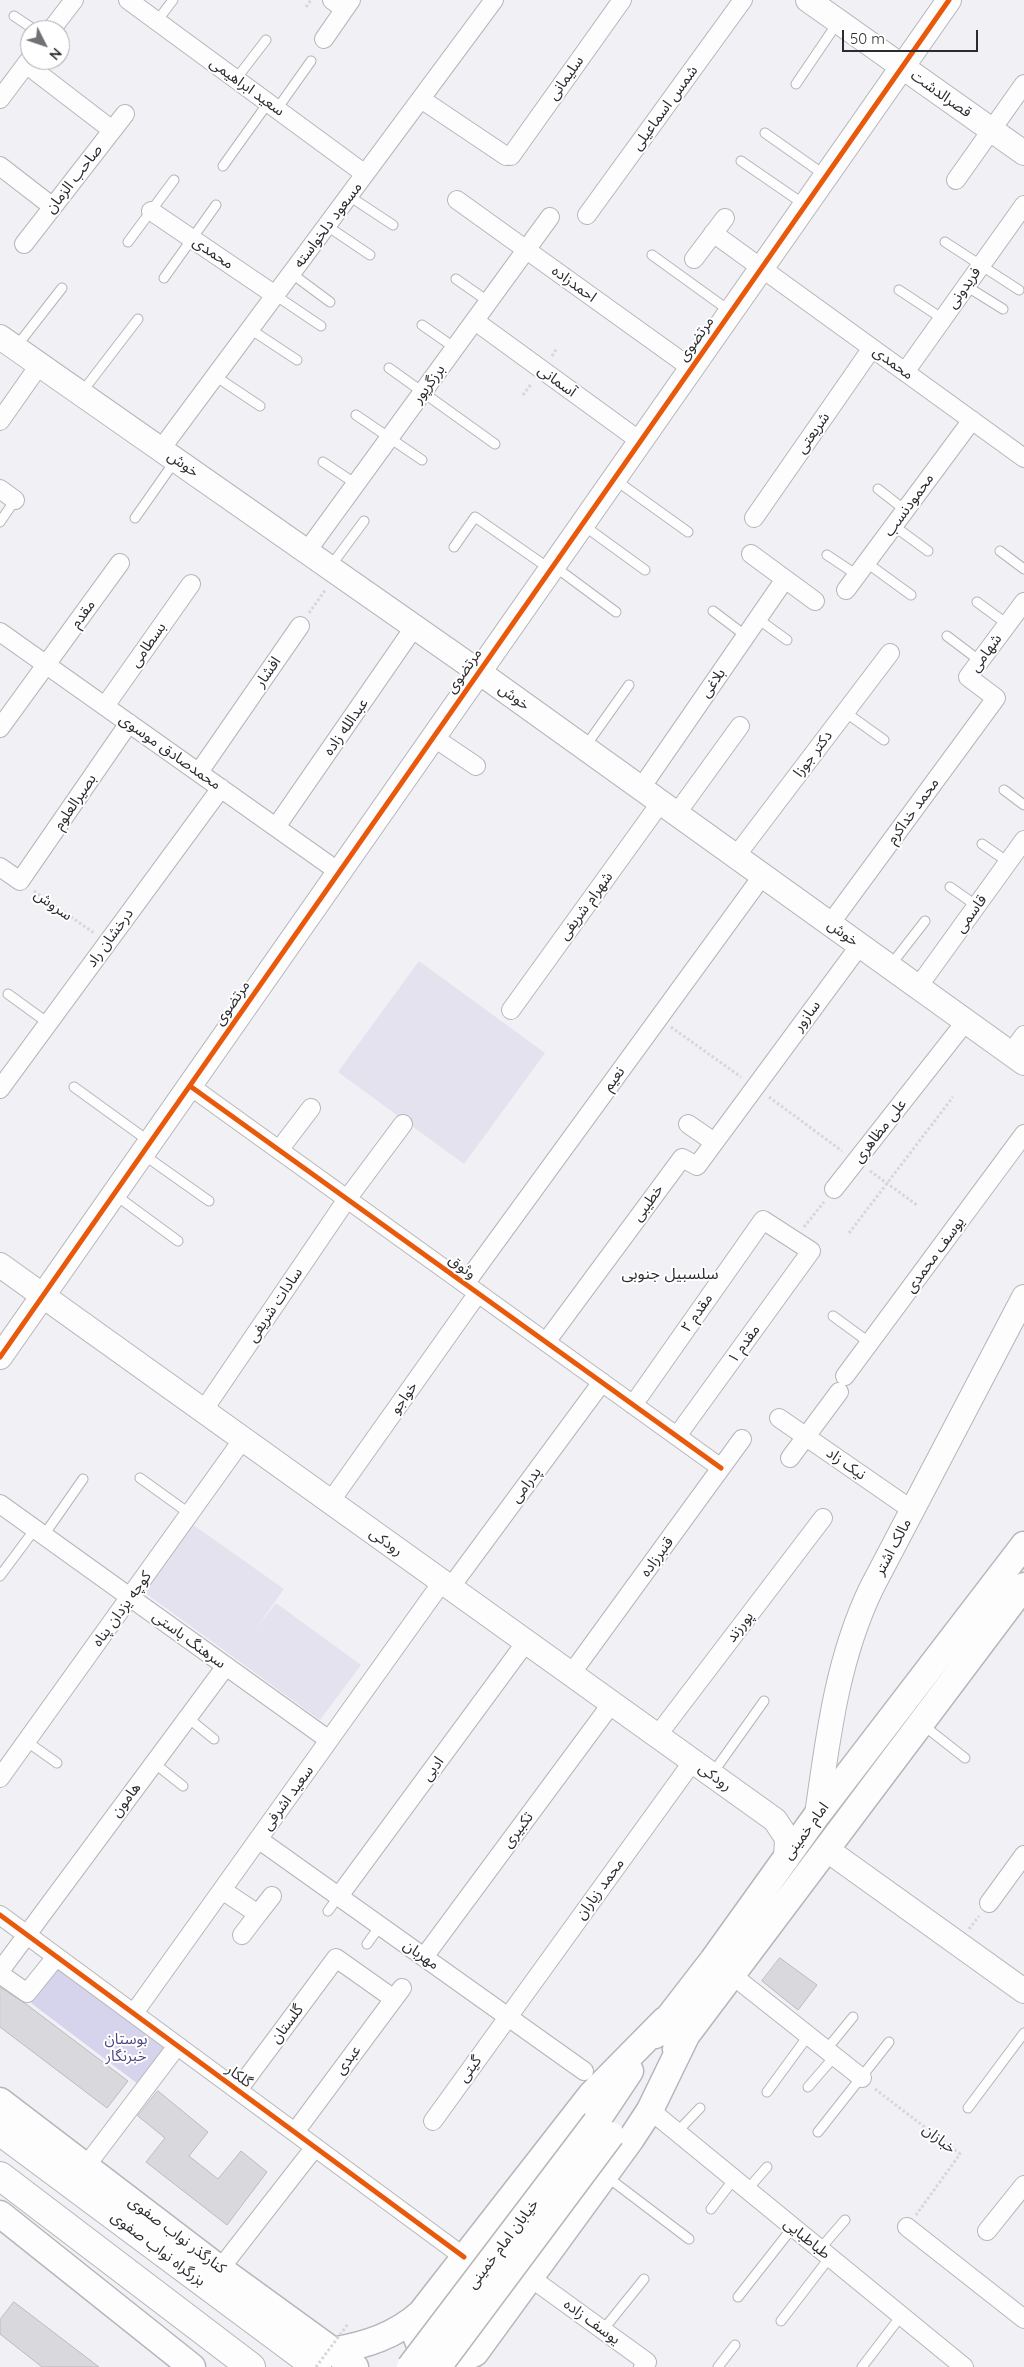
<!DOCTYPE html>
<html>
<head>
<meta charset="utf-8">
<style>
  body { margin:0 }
  #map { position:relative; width:1024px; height:2367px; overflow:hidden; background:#f0f0f5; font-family:Quicksand,sans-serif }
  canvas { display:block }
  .north { position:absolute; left:20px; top:20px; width:50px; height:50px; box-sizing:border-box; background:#fff; border:1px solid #abaaac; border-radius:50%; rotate:131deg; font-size:14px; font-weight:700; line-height:20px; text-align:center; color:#2c2b2f }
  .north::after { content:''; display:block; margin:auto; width:18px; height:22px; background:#717074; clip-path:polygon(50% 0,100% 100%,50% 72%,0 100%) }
  .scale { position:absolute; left:842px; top:30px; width:136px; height:22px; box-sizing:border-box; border:2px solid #2c2b2f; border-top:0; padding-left:6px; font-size:15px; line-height:18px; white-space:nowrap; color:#2c2b2f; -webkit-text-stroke:4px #fff; paint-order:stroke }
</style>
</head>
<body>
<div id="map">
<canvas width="1024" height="2367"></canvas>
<div class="north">N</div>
<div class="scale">50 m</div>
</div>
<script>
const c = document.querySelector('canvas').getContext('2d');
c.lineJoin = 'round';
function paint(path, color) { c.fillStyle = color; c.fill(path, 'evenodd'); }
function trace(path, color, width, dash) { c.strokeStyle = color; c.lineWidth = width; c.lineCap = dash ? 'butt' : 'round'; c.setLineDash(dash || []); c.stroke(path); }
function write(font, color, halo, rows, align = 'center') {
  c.font = font + ' Quicksand,"Noto Sans Arabic",sans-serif'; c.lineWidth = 4; c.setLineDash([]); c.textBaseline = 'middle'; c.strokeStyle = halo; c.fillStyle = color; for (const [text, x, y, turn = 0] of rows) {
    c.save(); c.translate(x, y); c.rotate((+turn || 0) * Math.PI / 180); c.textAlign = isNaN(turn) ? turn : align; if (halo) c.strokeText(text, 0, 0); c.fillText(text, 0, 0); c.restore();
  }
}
paint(new Path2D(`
  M419,961L545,1053L464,1164L338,1072Z
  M192,1524L284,1589L254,1631L276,1603L361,1665L320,1720L144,1592Z`), '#e3e2ee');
paint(new Path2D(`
  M56,1966L165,2049L138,2084L31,2003Z`), '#d6d4ec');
const building = new Path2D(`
  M780,1958L817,1985L798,2010L762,1981Z
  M0,1987L26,2004L128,2081L107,2108L0,2027Z
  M158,2091L208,2132L189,2156L218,2179L241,2151L267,2172L227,2225L146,2162L165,2138L138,2116Z
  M14,2302L99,2367H42L0,2334V2320Z`);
paint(building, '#d9d9dd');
trace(building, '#bbbabf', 1);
const lane = new Path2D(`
  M14,16L35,30
  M157,21L173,0
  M236,79L266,40
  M796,84L838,22
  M277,109L311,61
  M765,133L826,176
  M741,161L805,205
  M223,166L268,103
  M349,196L393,225
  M327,226L370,255
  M128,242L174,180
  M945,242L1019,290
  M652,255L731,312
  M291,273L330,302
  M164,278L216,205
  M456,279L489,302
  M966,286L1003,309
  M899,290L943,319
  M275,295L321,326
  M422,325L455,348
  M250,329L297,360
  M16,347L62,288
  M389,368L495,444
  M215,376L260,406
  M82,392L138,319
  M356,415L422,460
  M323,462L356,484
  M614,479L688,532
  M878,489L905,510
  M135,518L175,461
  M0,522L15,500
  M583,525L645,570
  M894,526L928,551
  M454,547L475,517L550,569
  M1000,551L1024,569
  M827,555L857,575
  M867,563L911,595
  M554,566L616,612
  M330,567L364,521
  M977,602L1007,624
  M713,611L746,636
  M758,619L787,640
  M947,636L980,661
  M845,712L884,740
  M585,747L629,685
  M1004,790L1024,805
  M982,844L1008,862
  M950,887L977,906
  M890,966L925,921
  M8,994L48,1023
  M74,1087L150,1142
  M144,1155L209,1201
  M114,1194L178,1241
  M833,1316L870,1343
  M140,1478L190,1514
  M44,1535L83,1479
  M0,1576L35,1529
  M188,1718L214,1739
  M923,1725L965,1758
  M26,1741L57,1763
  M154,1763L183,1786
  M712,1774L764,1701
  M328,1911L339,1896
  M367,1944L380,1926
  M826,2050L853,2017
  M808,2087L834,2057
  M767,2092L808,2036
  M968,2108L1024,2033
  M677,2132L700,2108
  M818,2132L889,2042
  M606,2176L689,2239
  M747,2190L767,2167
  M711,2209L734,2179
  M820,2249L845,2220
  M738,2297L793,2227
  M781,2321L830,2257
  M603,2330L644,2279
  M718,2367L735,2345
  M862,2367L901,2316`);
const street = new Path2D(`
  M128,0L365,174
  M332,0L344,9
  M51,30L74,0
  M324,39L351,0
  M26,64L112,130
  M0,99L30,59
  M421,99L506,156
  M511,156L622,0
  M0,166L53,207
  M956,180L1024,84
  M457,200L691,368
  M151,211L275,295
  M587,215L743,0
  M713,233L1024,458
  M24,244L125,114
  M694,259L725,218
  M475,321L640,441
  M905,372L1024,205
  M0,421L40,364
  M161,449L494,0
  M0,489L15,500
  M754,518L872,348
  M307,551L550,217
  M751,554L815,601
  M846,590L972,420
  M0,632L339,872
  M105,706L191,584
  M0,728L120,563
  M433,737L476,766
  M199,772L300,626
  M641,788L785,579
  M677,813L740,726
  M276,827L415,626
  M736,856L890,653
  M0,867L20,881L129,723
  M830,924L996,698L968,677L1024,602
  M918,987L1024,840
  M511,1010L661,802
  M1011,1053L1024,1035
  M190,1086L721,1468
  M0,1089L221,788
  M688,1124L714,1142
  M279,1150L311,1108
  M834,1189L966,1021
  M465,1284L763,875
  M546,1342L682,1158L697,1166L860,945
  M845,1376L1024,1134
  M633,1405L763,1220L811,1251L677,1436
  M203,1411L347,1199L403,1124
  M779,1418L912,1510
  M790,1458L839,1392
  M330,1502L478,1293
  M0,1504L329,1740
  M450,1588L602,1382
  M571,1674L742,1439
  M657,1736L823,1518
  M0,1778L243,1439
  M258,1839L584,2071
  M222,1890L258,1914L242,1935
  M339,1896L526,1642
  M989,1903L1024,1855
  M258,1914L272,1896
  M0,1915L464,2257
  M424,1957L612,1703
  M0,1971L226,1666
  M0,1974L27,1993L56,1957
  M732,1975L862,2078
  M134,2013L442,1582
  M238,2090L336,1958L394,1999
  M650,2110L964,2367
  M433,2121L693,1761
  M295,2132L402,1988
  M86,2166L177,2046
  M907,2227L1024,2319
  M987,2231L1024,2185
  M220,2269L315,2147
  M531,2278L647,2362L643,2367`);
const secondary = new Path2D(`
  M808,0L1024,153
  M0,337L479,672L1024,1063
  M0,1265L775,1820L787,1838L786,1860
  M0,1357L949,0
  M817,1815C828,1737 837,1659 872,1587L1024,1297
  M826,1849L1024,1991`);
const primary = new Path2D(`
  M665,2020L591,2095L421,2313C400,2349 445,2367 475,2353L631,2139L650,2110L686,2036
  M655,2035L713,1960L817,1815L1024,1545
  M676,2049L1024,1586
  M0,2101L220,2269L355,2367
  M596,2122L630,2071
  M0,2214L192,2367
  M332,2351C366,2345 395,2336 421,2313`);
const highway = new Path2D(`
  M0,2131L317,2367
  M0,2176L251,2367`);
trace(lane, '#b6b6ba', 11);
trace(street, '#b6b6ba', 20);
trace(secondary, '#b6b6ba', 26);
trace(primary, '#b6b6ba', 29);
trace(highway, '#b6b6ba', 30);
trace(new Path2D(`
  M306,7L311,0
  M552,356L557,348
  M523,395L532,383
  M309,613L326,589
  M34,891L94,933
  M671,1027L741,1077
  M769,1097L842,1151
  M870,1171L917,1205
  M804,1227L824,1202
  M849,1233L953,1097
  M969,1929L979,1916
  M875,2089L960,2154L916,2215`), '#d7d7d9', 3, [2.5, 2.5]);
trace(lane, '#fdfdfe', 9);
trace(street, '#fdfdfe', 18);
trace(secondary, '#fdfdfe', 24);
trace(primary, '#fdfdfe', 26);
trace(highway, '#fdfdfe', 28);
const primaryBridge = new Path2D(`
  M410,2367L596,2122
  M438,2367L611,2135`);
trace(primaryBridge, '#b6b6ba', 29, []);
trace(new Path2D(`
  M316,2367L348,2324`), '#d7d7d9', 3, [2.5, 2.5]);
trace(primaryBridge, '#fdfdfe', 26);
trace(new Path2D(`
  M190,1086L721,1468
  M0,1357L949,0
  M0,1915L464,2257`), '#e8590c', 5);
write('15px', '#2c2b2f', '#fff', [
  ["سلیمانی",566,78,-55],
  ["سعید ابراهیمی",247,87,36],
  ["قصرالدشت",941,94,35],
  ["شمس اسماعیلی",665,108,-54],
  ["صاحب الزمان",74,179,-52],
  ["مسعود دلخواسته",328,225,-53],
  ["محمدی",213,253,34],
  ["احمدزاده",574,284,36],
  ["فریدونی",964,288,-55],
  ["مرتضوی",696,339,-55],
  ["محمدی",893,363,36],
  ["آسمانی",557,381,36],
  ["برزگرپور",429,384,-54],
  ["شریعتی",813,433,-55],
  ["خوش",183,464,35],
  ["محمودنسب",909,505,-54],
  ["مقدم",83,614,-54],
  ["بسطامی",148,645,-55],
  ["شهامی",986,653,-54],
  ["مرتضوی",464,671,-55],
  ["افشار",268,672,-55],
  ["بلاغی",713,683,-55],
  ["خوش",514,697,36],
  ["عبدالله زاده",346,727,-55],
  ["محمدصادق موسوی",170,752,35],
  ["دکتر جوزا",813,754,-53],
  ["بصیرالعلوم",75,802,-56],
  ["محمد خداکرم",913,811,-54],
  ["سروش",53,905,35],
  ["شهرام شریفی",586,906,-54],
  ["قاسمی",971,914,-54],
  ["خوش",843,933,36],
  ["درخشان راد",110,938,-54],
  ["مرتضوی",232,1003,-55],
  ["سازور",807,1016,-53],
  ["نعیم",614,1079,-54],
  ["علی مظاهری",880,1131,-52],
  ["خطیبی",648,1203,-54],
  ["یوسف محمدی",935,1255,-54],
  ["وثوق",462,1267,36],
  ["سادات شریفی",275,1305,-56],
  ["مقدم ۲",697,1313,-55],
  ["مقدم ۱",744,1344,-54],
  ["خواجو",404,1398,-55],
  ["نیک زاد",846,1464,35],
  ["پدرامی",526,1485,-53],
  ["رودکی",386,1542,36],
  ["مالک اشتر",893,1547,-62],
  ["قنبرزاده",657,1557,-54],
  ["کوچه یزدان پناه",122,1609,-54],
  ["پورزند",740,1627,-53],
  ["سرهنگ باستی",189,1640,36],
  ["ادبی",433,1769,-54],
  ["رودکی",715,1777,36],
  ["سعید اشرفی",288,1798,-54],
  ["هامون",126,1800,-53],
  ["تکبیری",518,1830,-53],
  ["امام خمینی",806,1831,-54],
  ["محمد زیاران",600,1889,-54],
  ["مهربان",421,1955,35],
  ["گلستان",287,2024,-53],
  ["عبدی",348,2060,-53],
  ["گیتی",470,2069,-54],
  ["گلکار",239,2076,36],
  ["خبازان",939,2139,38],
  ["کنارگذر نواب صفوی",177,2235,37],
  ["طباطبایی",807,2239,39],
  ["خیابان امام خمینی",503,2244,-53],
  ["بزرگراه نواب صفوی",158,2249,37],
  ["یوسف زاده",592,2322,36]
]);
write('15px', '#514581', '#fff', [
  ["بوستان",126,2039],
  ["خبرنگار",126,2056]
]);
write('16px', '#2c2b2f', '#fff', [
  ["سلسبیل جنوبی",670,1274]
]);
</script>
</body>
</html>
